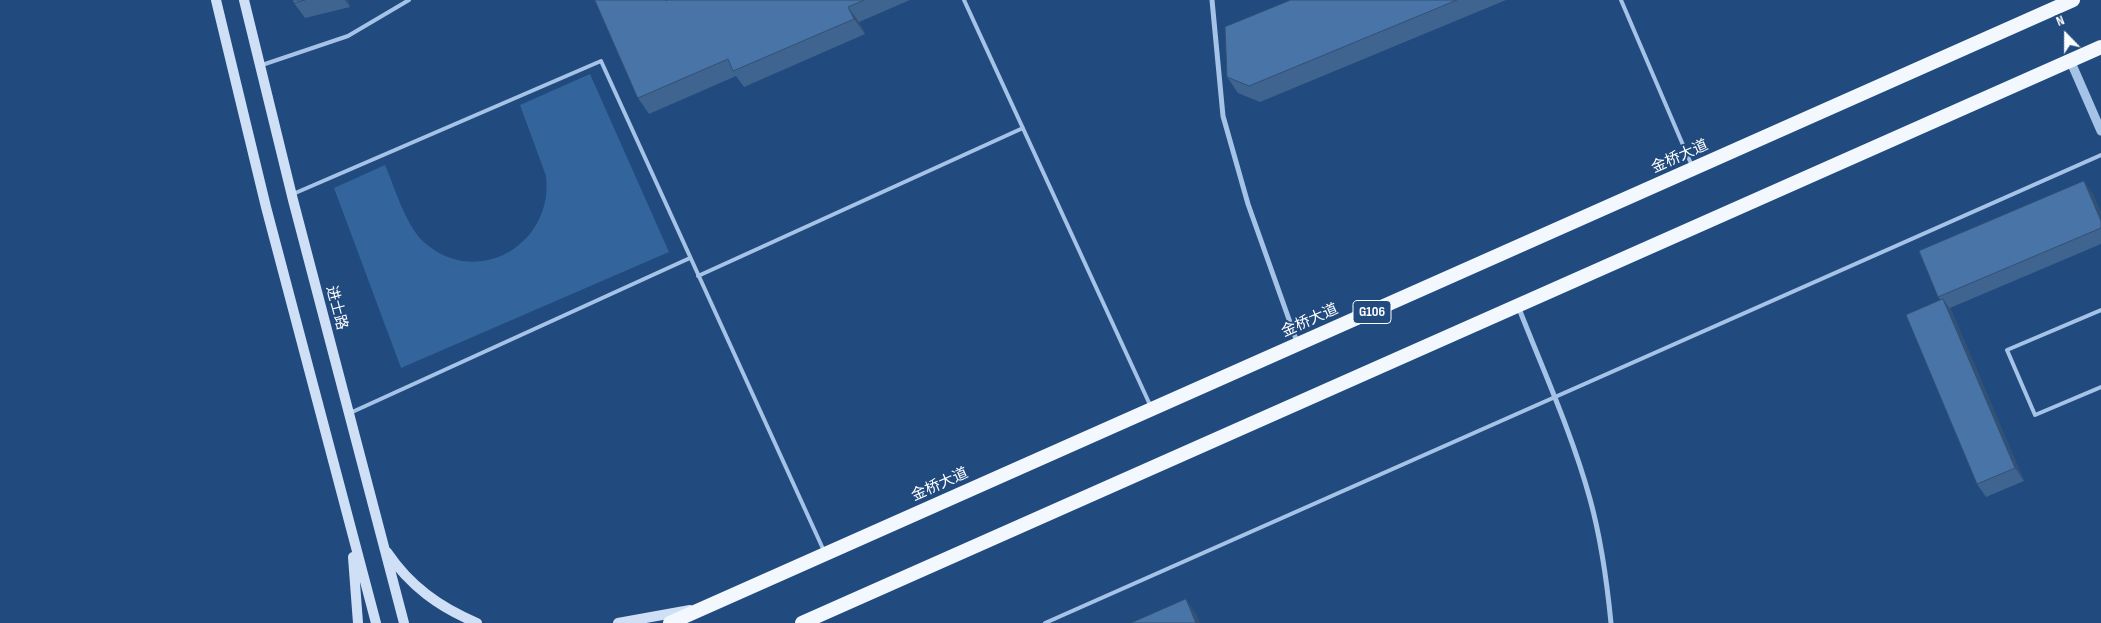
<!DOCTYPE html>
<html>
<head>
<meta charset="utf-8">
<style>
  body { margin:0 }
  #map { position:relative; width:2101px; height:623px; overflow:hidden; background:#214a7e; font-family:"Sofia Sans Condensed",sans-serif }
  canvas { display:block }
  .north { position:absolute; left:2041px; top:10px; width:50px; height:50px; -webkit-text-stroke:4px #214a7e; paint-order:stroke; rotate:338deg; font-size:14px; font-weight:700; line-height:20px; text-align:center; color:#fff }
  .north::after { content:''; display:block; margin:auto; width:18px; height:22px; background:#fff; clip-path:polygon(50% 0,100% 100%,50% 72%,0 100%) }
</style>
</head>
<body>
<div id="map">
<canvas width="2101" height="623"></canvas>
<div class="north">N</div>
</div>
<script>
const c = document.querySelector('canvas').getContext('2d');
c.lineJoin = 'round';
function paint(path, color) { c.fillStyle = color; c.fill(path, 'evenodd'); }
function trace(path, color, width, dash) { c.strokeStyle = color; c.lineWidth = width; c.lineCap = dash ? 'butt' : 'round'; c.setLineDash(dash || []); c.stroke(path); }
function write(font, color, halo, rows, align = 'center') {
  c.font = font + ' "Sofia Sans Condensed","Noto Sans SC",sans-serif'; c.lineWidth = 4; c.setLineDash([]); c.textBaseline = 'middle'; c.strokeStyle = halo; c.fillStyle = color; for (const [text, x, y, turn = 0] of rows) {
    c.save(); c.translate(x, y); c.rotate((+turn || 0) * Math.PI / 180); c.textAlign = isNaN(turn) ? turn : align; if (halo) c.strokeText(text, 0, 0); c.fillText(text, 0, 0); c.restore();
  }
}
paint(new Path2D(`
  M590,74L669,252L401,368L334,188L385,165C395,188 406,227 425,243C478,289 554,244 546,176L520,105Z`), '#33649c');
trace(new Path2D(`
  M964,0L1151,407
  M1621,0L1692,166
  M262,65L348,36L409,0
  M293,194L601,61L824,551
  M698,276L1023,128
  M2101,310L2007,350L2035,415L2101,387
  M350,413L690,258
  M1045,623L2101,155`), '#a5c3e7', 4);
trace(new Path2D(`
  M1212,0L1223,116L1248,204L1297,342
  M1518,306C1543,370 1572,433 1590,499C1601,539 1607,582 1611,623`), '#a5c3e7', 5);
trace(new Path2D(`
  M2070,60L2101,131`), '#a5c3e7', 9);
trace(new Path2D(`
  M216,0L266,207L376,623
  M244,0L293,200L404,623
  M387,552C410,586 439,607 477,623
  M353,557L358,623
  M618,623L690,610`), '#cfe0f6', 10);
trace(new Path2D(`
  M670,623L2073,0
  M802,623L2101,47`), '#f2f8fe', 14);
paint(new Path2D(`
  M293,0H348L350,7L305,18L294,3Z
  M595,0H910L859,22L865,34L744,87L736,76L649,114L638,98Z
  M1291,0H1506L1260,102L1238,93L1227,77Z
  M2093,194L2101,213V244L1950,308L1952,312L2024,481L1986,497L1977,484L1941,300L1938,297Z`), '#3f6490');
paint(new Path2D(`
  M345,0H348L350,7Z
  M848,7L859,22L865,34L854,19Z
  M2084,181L2093,194L2101,213V221Z
  M1943,299L1952,312L2024,481L2015,468Z
  M1186,599L1197,615L1200,623H1196Z`), '#335175');
const building = new Path2D(`
  M293,0H305L294,3Z
  M595,0H666V1L667,0H864L848,7L854,19L733,71L728,59L638,98Z
  M1291,0H1457L1249,86L1227,77L1225,27Z
  M2084,181L2101,221V228L1938,297L1919,251Z
  M1943,299L2015,468L1977,484L1906,315Z
  M1186,599L1196,623H1131Z`);
paint(building, '#4974a7');
trace(building, '#335175', 1);
for (const [x, y, w] of [
  [1372,312,38]
]) { const box = new Path2D(); box.roundRect(x - w / 2, y - 11.5, w, 23, 4); c.fillStyle = '#214a7e'; c.fill(box); trace(box, '#fff', 1); }
write('bold 14px', '#fff', null, [
  ["G106",1372,312]
]);
write('15px', '#fff', '#214a7e', [
  ["金桥大道",1680,157,-24],
  ["进士路",336,308,75],
  ["金桥大道",1310,321,-24],
  ["金桥大道",940,485,-24]
]);
</script>
</body>
</html>
